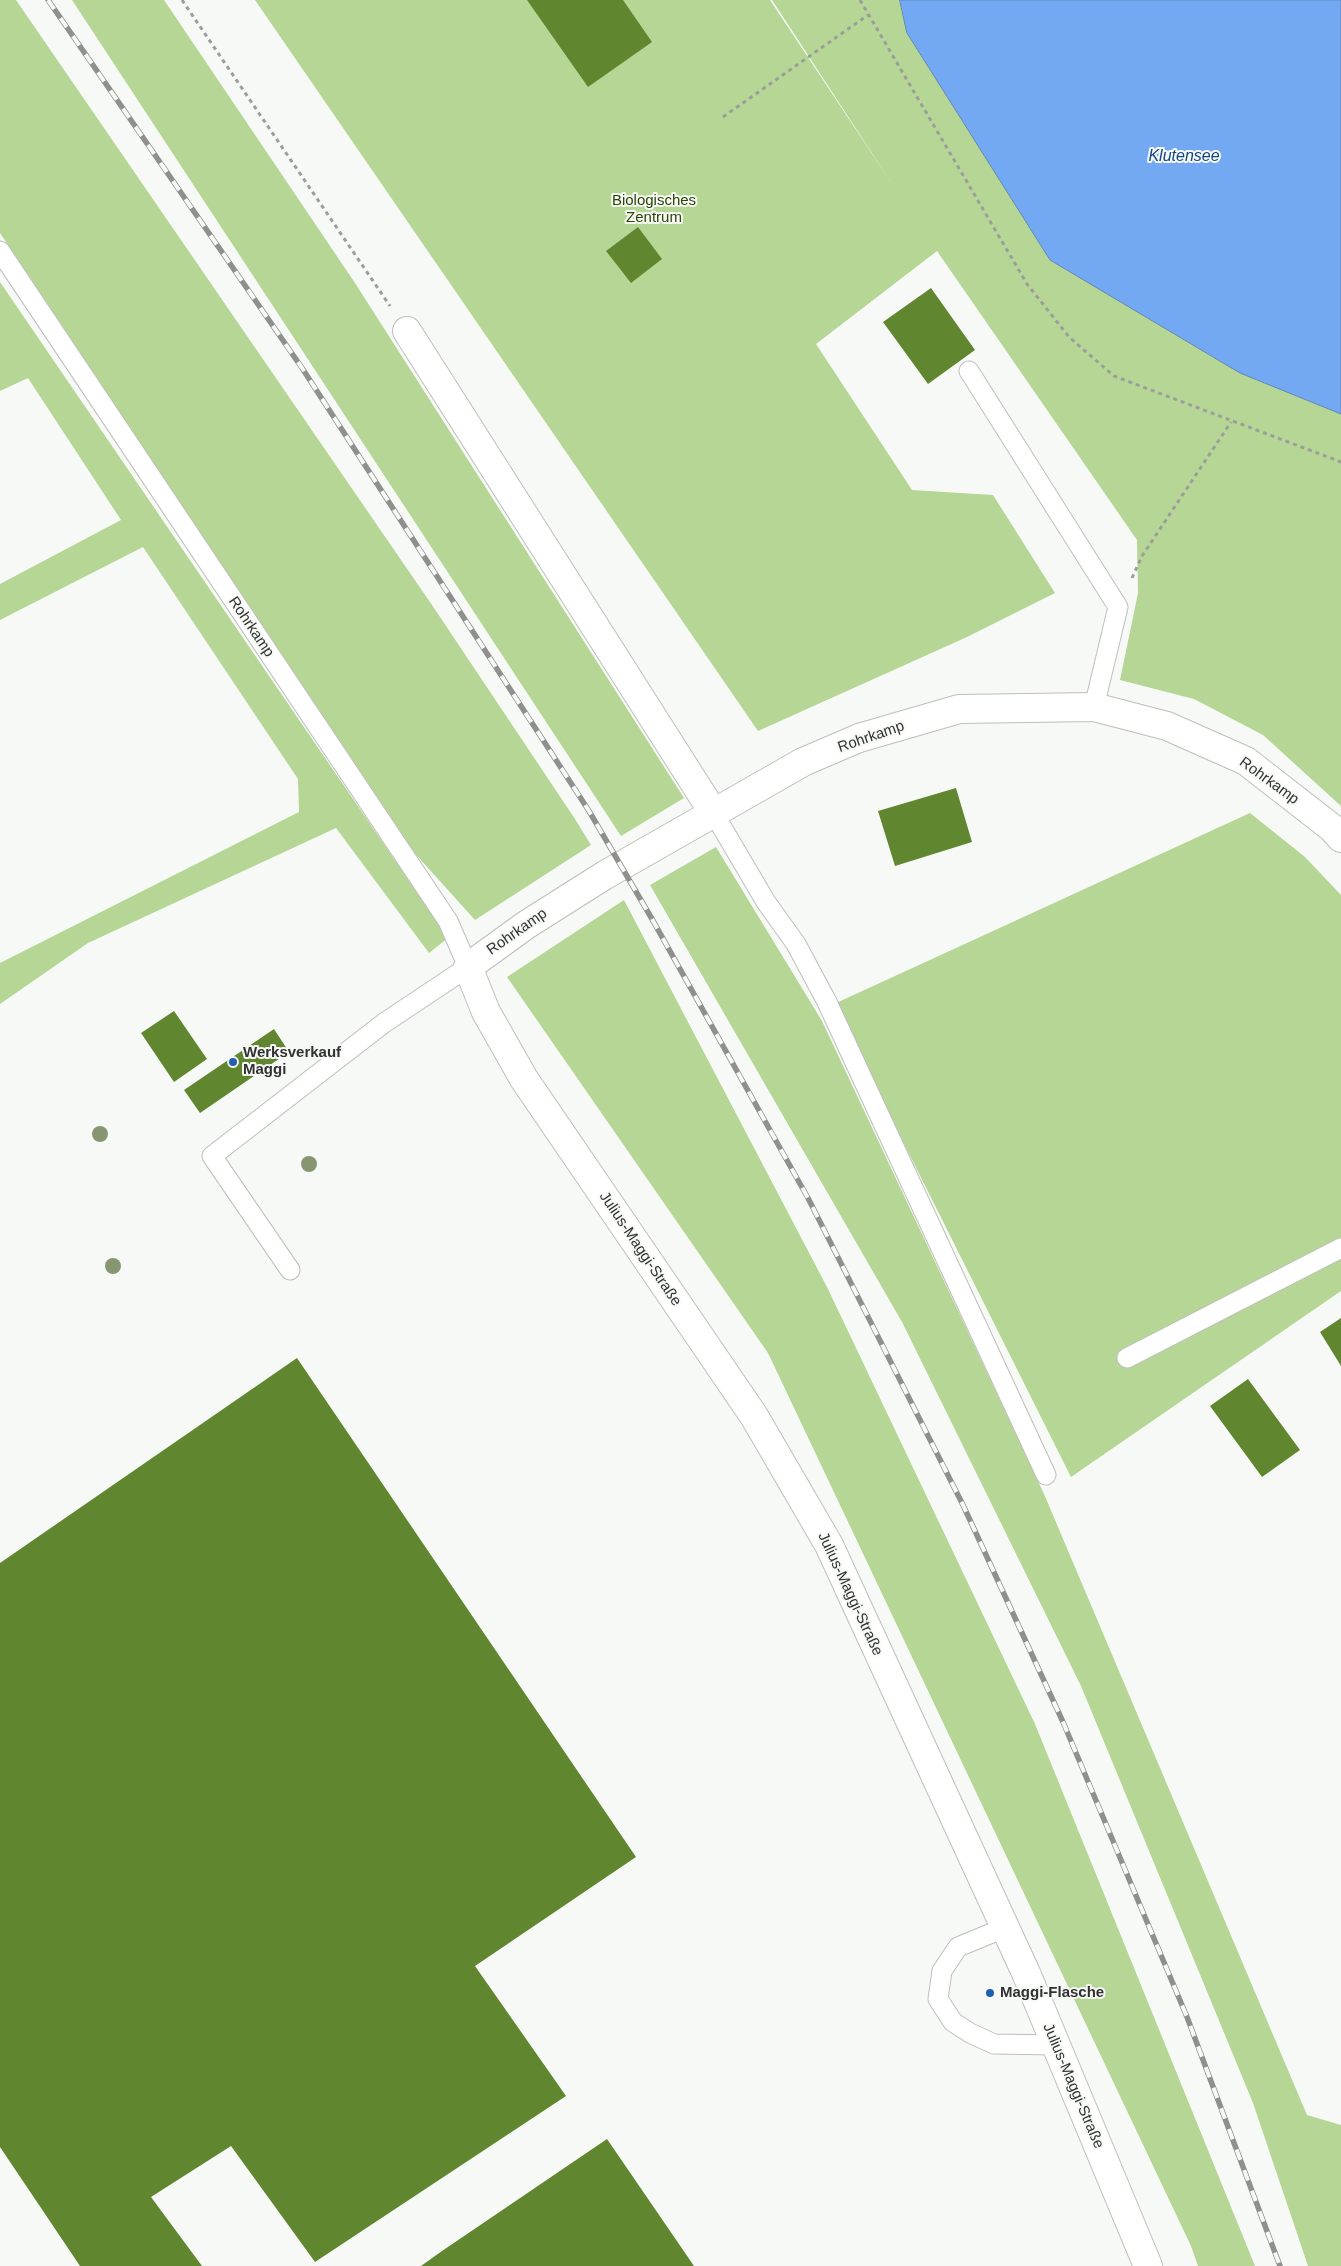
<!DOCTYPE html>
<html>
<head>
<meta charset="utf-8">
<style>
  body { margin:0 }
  canvas { display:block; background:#f7f9f6 }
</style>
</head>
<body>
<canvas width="1341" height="2266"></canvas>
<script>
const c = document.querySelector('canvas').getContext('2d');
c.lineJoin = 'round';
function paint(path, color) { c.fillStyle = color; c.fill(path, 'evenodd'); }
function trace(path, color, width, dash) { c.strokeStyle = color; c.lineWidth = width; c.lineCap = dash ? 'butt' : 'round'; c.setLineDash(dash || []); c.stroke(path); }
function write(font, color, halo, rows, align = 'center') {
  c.font = font + ' Arial,sans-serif'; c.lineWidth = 4; c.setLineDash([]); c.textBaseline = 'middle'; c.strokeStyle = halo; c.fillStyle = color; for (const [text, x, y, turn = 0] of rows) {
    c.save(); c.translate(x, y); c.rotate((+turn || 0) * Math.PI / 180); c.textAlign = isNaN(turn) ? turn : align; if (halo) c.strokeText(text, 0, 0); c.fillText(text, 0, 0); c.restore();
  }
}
paint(new Path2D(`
  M0,0H16L432,605L575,819L591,845L475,920L411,849L0,233Z
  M72,0H164L355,283L684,798L621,836Z
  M255,0H770L896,190L772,0H900L907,33L1050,260L1240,373L1341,414V806L1263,735L1194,699L1120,680L1138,593L1137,540L937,251L816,344L912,490L993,495L1055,593L967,637L758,731Z
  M0,282L448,938L429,953L336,828L88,943L0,1004V963L299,812L298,779L143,547L0,620V584L121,520L28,378L0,391Z
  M1250,813L1305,857L1341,895V1291L1071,1477L834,1004Z
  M716,847L822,1021L1044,1494L1307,2115L1341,2125V2266H1308L1253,2103L1081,1686L902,1322L650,885Z
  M624,900L827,1287L1035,1724L1255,2266H1198L1191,2246L768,1353L507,977Z`), '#b5d694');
const water = new Path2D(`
  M900,0H1341V414L1240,373L1050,260L907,33Z`);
paint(water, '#73a8f3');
trace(water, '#5f85b9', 1);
paint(new Path2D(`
  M527,0H623L652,42L588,87Z
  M638,227L662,259L631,283L606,251Z
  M931,288L975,350L928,384L883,322Z
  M956,788L972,842L895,866L878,811Z
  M174,1011L207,1059L174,1082L141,1033Z
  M274,1029L289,1052L200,1113L184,1090Z
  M1341,1318V1366L1320,1332Z
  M297,1358L636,1857L475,1966L566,2096L315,2262L231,2146L151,2197L202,2266H80L0,2147V1563Z
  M1248,1379L1300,1450L1262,1477L1210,1406Z
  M607,2139L694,2266H421L442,2251Z`), '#608730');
const service = new Path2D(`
  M0,251L448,921L468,967L384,1023L212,1156L290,1270
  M969,371L1118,607L1094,707
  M713,812L766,902L796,944L827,1002L1046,1475
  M1127,1358L1341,1248
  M1004,1928L958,1947L942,1971L938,1999L953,2022L970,2033L994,2044L1055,2045`);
const minor = new Path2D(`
  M407,331L713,812
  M1148,2266L1026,1973L829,1545L754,1416L524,1079L486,1012L468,967L526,925L605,875L803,762L859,738L959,709L1094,707L1167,726L1246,761L1332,828L1341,838`);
trace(service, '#bdbfbb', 21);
trace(minor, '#bdbfbb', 30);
trace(new Path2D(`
  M182,0L390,306
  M860,0L1027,284L1069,337L1114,376L1341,462
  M723,117L868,15
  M1132,578L1142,556L1231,422`), '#9d9e9c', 3, [4, 4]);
trace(service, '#fff', 19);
trace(minor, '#fff', 28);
const rail = new Path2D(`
  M48,0L302,368L589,811L652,919L808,1198L963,1505L1063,1722L1187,2017L1280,2266`);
trace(rail, '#8f908e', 5.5);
trace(rail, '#f7f9f6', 4, [11]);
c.fillStyle = '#879671';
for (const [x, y] of [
  [100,1134],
  [309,1164],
  [113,1266]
]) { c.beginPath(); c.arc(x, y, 8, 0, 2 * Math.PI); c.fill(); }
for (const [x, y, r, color] of [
  [233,1062,5,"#235fb1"],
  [990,1993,5,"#235fb1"]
]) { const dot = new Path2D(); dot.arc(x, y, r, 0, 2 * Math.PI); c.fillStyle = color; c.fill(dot); trace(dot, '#f7f9f6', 2); }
write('15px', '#2b4504', '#f7f9f6', [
  ["Biologisches",654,201],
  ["Zentrum",654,218]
]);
write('15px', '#313231', '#f7f9f6', [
  ["Rohrkamp",251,627,56],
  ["Rohrkamp",871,737,-19],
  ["Rohrkamp",1269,781,36],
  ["Rohrkamp",517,932,-35],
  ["Julius-Maggi-Straße",640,1249,56],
  ["Julius-Maggi-Straße",850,1594,65],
  ["Julius-Maggi-Straße",1073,2086,67]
]);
write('bold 15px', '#313231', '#f7f9f6', [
  ["Werksverkauf",243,1053],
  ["Maggi",243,1070],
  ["Maggi-Flasche",1000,1993]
], 'left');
write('italic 16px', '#114386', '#f7f9f6', [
  ["Klutensee",1184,157]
]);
</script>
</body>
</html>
